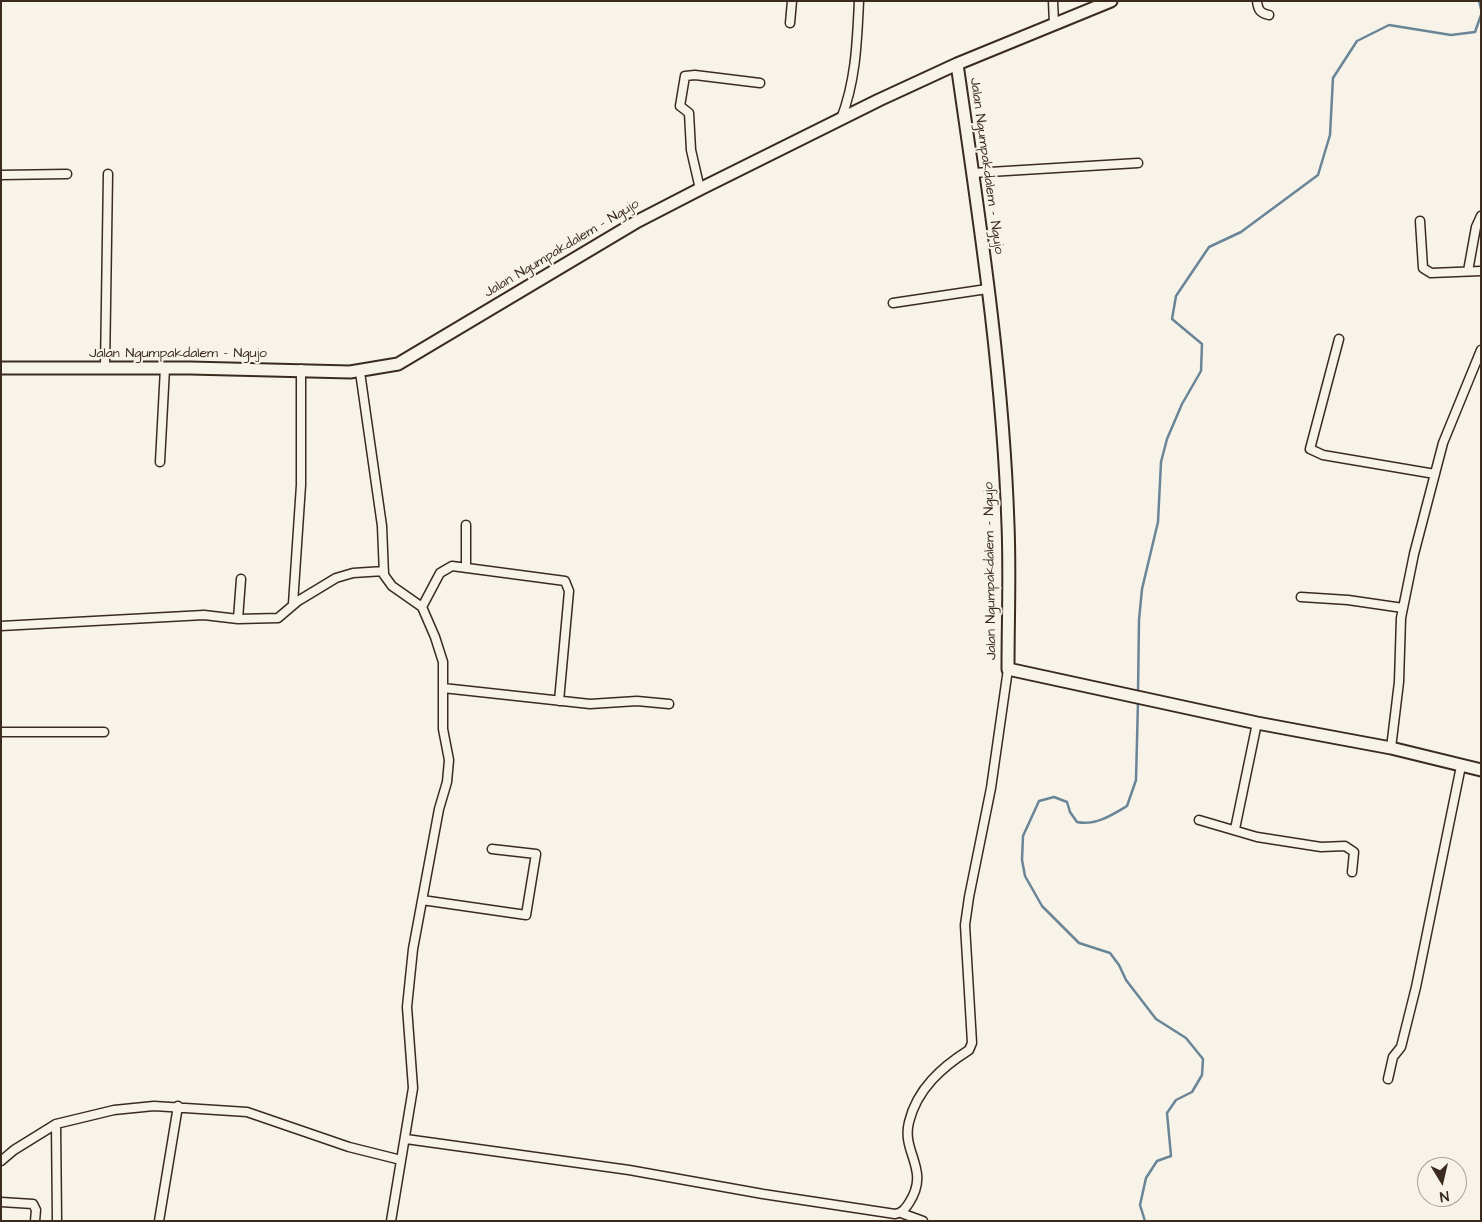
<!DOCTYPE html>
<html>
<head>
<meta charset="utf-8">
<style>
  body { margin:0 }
  #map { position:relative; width:1482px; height:1222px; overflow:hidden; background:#f7f3e8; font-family:"Architects Daughter",sans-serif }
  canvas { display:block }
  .frame { position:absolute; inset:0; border:2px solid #3b2a1e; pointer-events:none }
  .north { position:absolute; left:1417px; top:1157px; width:50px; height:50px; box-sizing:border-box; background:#f7f3e8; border:1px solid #aca397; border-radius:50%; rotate:171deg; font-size:14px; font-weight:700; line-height:20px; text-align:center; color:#3b2a1e }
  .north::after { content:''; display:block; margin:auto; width:18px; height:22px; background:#3b2a1e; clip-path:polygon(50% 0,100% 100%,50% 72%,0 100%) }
</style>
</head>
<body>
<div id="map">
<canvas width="1482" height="1222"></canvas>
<div class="frame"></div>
<div class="north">N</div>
</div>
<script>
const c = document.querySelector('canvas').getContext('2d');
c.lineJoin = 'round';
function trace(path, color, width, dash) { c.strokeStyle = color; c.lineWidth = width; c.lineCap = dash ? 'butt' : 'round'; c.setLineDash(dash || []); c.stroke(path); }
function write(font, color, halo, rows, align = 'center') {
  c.font = font + ' "Architects Daughter",sans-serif'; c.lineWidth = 4; c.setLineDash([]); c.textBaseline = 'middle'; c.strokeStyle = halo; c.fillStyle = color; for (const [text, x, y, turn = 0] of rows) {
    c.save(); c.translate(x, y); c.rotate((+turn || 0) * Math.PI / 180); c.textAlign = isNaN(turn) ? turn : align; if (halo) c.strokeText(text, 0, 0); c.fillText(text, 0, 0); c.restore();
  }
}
trace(new Path2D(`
  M1479,1L1481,9
  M1138,693L1139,620L1142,589L1158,522L1161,462L1167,439L1182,404L1201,371L1202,344L1172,319L1176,296L1209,247L1241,232L1318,175L1330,135L1333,78L1357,41L1389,25L1451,35L1475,32L1481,15
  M1138,701L1136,780L1127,806C1112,815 1095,826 1077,822L1070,812L1067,802L1054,797L1039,801L1023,836L1022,860L1025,876L1042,906L1079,943L1110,953L1119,965L1126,980L1156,1019L1186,1038L1203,1059L1202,1075L1192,1092L1176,1100L1167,1113L1171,1156L1157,1161L1146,1178L1140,1205L1145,1221`), '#698597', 2.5);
const street = new Path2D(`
  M1053,1L1054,24
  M1257,1C1258,10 1260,13 1269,15
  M790,23L792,1
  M841,119C856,80 857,42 859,1
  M973,173L1138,163
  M1,175L67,174
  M700,189L691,150L689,113L680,106L685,76L695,75L760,83
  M1420,221L1423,268L1431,273L1481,271
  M1468,271L1476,227L1481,216
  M893,303L987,289
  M1339,339L1310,449L1323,455L1435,474
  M105,368L108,174
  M360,372L382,526L384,575L392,586L422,607L435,637L443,662V729L449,760L447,782L439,809L413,949L407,1007L413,1088L391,1221
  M160,462L165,368
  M466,568V525
  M1301,597L1348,600L1403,608
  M293,604L301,485V369
  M422,607L440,573L452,566L565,581L569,591L559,701
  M238,619L278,618L298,601L336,578L353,573L384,571
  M1,626L204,615L238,619L241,579
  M443,688L590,704L637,701L669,704
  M1,732H104
  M1391,748L1399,682L1401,618L1414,554L1443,443L1481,350
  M1199,820L1257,837L1321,847L1345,846L1354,852L1352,872
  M1235,829L1257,723
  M422,900L526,915L536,854L492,849
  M1388,1079L1393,1057L1401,1047L1416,987L1461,766
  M56,1124L57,1221
  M406,1139L629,1170L763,1194L895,1214C902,1213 905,1209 909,1203C931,1169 901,1153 909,1122C917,1089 942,1067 969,1050L972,1043L965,925L969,897L991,788L1008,669
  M1,1161L14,1150L56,1124L114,1110L154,1106L247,1112L349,1147L401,1160
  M1,1202L33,1204L36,1210L35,1221
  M901,1213L923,1221
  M159,1221L178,1106`);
const secondary = new Path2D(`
  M957,64C979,217 1003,371 1008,525C1010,573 1008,621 1008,669L1257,723L1391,748L1481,770
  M1,368H190L350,372L398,364L638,221L700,189L879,100L957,64L1111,1`);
trace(street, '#3b2a1e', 11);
trace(secondary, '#3b2a1e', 15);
trace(street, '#f7f3e8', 8);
trace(secondary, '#f7f3e8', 11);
write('14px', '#3b2a1e', '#f7f3e8', [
  ["Jalan Ngumpakdalem - Ngujo",986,166,82],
  ["Jalan Ngumpakdalem - Ngujo",562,249,-31],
  ["Jalan Ngumpakdalem - Ngujo",178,354],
  ["Jalan Ngumpakdalem - Ngujo",991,571,-91]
]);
</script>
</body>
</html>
